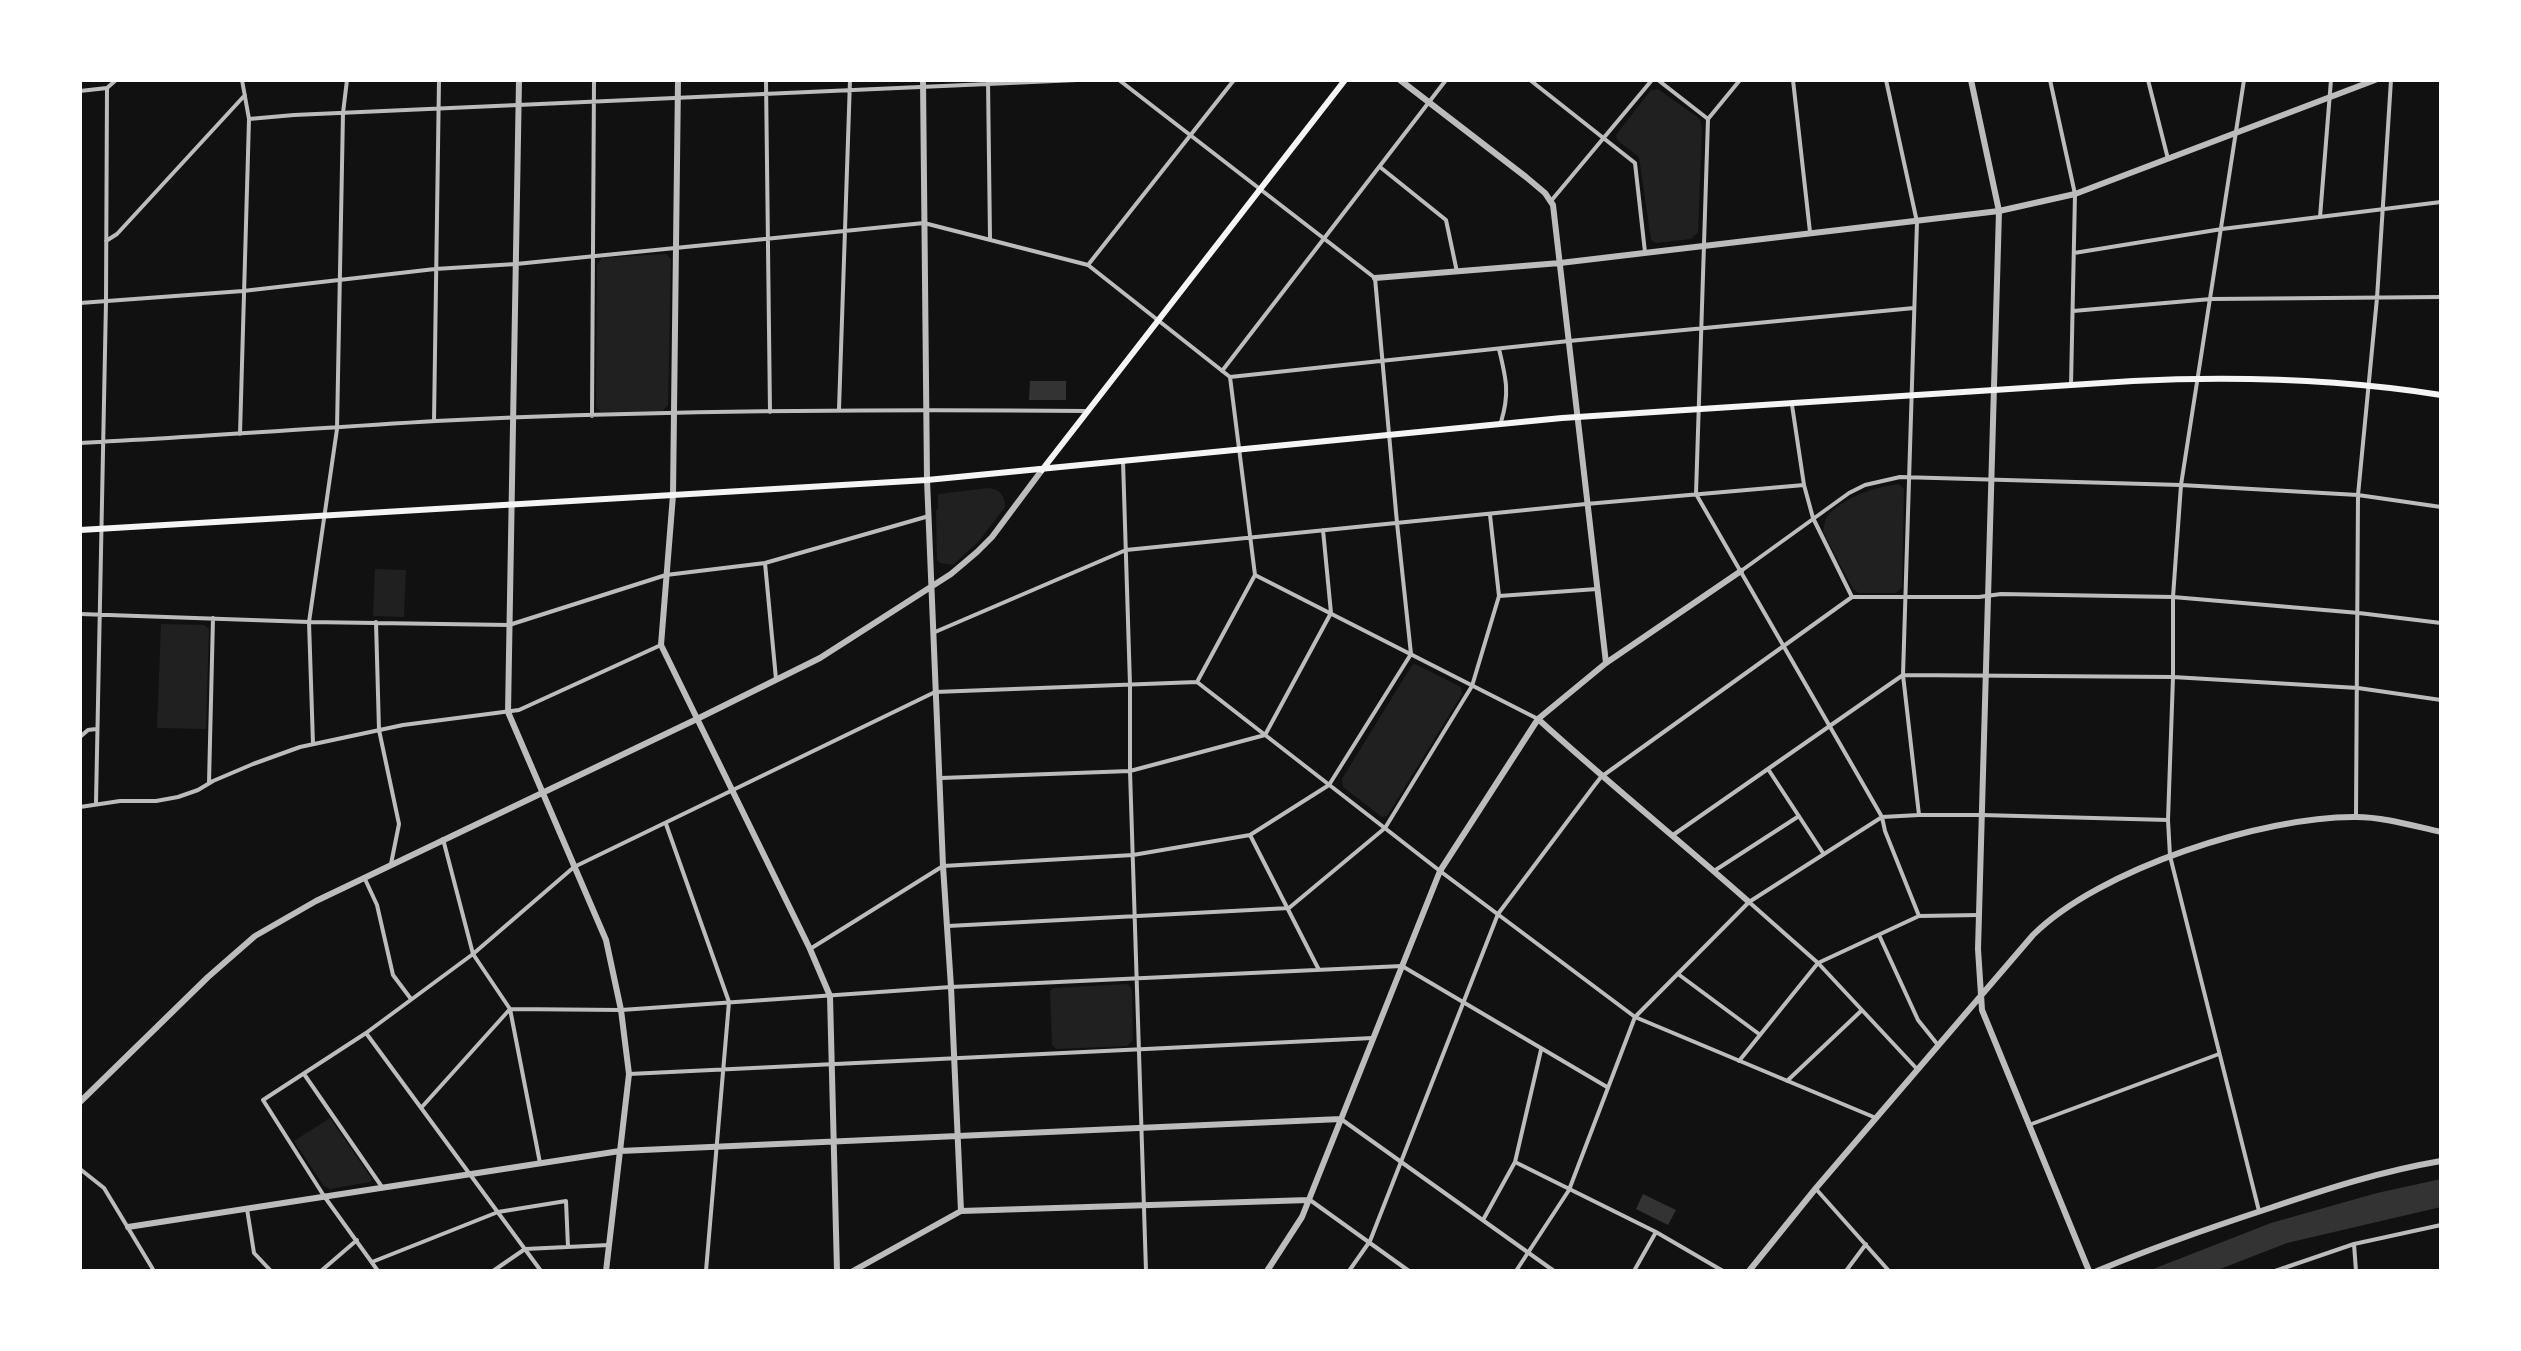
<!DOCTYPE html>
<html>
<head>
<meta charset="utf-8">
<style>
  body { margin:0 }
  #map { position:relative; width:2521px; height:1351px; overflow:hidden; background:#111; font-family:Montserrat,sans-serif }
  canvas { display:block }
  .frame { position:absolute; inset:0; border:82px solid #fff; pointer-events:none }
</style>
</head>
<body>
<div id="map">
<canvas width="2521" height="1351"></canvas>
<div class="frame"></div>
</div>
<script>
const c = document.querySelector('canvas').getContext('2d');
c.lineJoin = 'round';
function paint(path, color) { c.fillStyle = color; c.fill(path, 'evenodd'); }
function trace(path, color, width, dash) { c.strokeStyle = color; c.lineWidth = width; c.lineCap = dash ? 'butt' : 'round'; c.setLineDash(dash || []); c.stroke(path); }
paint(new Path2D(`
  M1658,89L1700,119L1702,129L1698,232L1691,239L1656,243L1651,240L1639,157L1617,140L1616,135L1651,90Z
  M666,254L671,259L668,405L663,411L601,412L596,407L597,265L602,258Z
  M1899,484L1904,489L1902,588L1896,593H1859L1853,589L1823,532C1824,526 1825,518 1829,514C1847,496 1875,487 1899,484Z
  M989,488C1001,490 1005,496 1005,507L979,541L953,565L940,563L937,560L936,510L938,509V494Z
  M375,569L406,570L404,617L373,616Z
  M161,624L204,625L209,629L206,729L157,728Z
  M1415,664L1461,687L1462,694L1387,816L1382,817L1343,787L1342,779L1412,665Z
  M1128,984L1132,989L1133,1040L1127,1046L1056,1049L1052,1045L1050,991L1053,988Z
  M330,1118L372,1179L370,1182L330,1189L324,1186L294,1141Z`), '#202020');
paint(new Path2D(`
  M1030,381H1066V400H1029Z
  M2441,1179V1207L2287,1243L2215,1271H2148L2271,1223L2377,1193Z
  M1643,1194L1676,1210L1668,1225L1636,1209Z`), '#333');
trace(new Path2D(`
  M766,80L770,412
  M988,80L990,239
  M1530,80L1635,163L1645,252
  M1658,80L1708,119
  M1740,80L1708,119L1696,494L1882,817L1885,831L1919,916
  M1793,80L1810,232
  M1886,80L1917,222L1903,675L1919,815
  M2050,80L2075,194L2071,385
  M2148,80L2168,159
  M2244,80L2181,485L2173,597V677L2168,820L2170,856L2259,1211
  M80,91L107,88L116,80
  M249,119L294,115L1077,80
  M1380,167L1446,220L1457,272
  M1551,201L1652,80
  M2320,217L2331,80
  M106,241L117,234L245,95
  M2074,253L2222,229L2441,202
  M1088,265L1234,80
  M80,303L243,291L435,269L516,264L924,223L1088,265L1230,377L1255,575L1197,682
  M2073,311L2211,299L2441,297
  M1499,349C1506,378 1510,393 1501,422
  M1222,371L1446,80
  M1230,377L1569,341L1914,308
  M1792,405L1804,485L1813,518L1852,597
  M839,409L850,80
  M592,416L594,80
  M434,421L439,80
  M240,434L249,119L242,80
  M80,443C199,437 317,428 436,421C653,410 871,409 1088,411
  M1123,461L1130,685V771L1146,1271
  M765,563L776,679
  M1741,571L1849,493L1865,485L1900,477L2181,485L2358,495L2441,507
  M1255,575L1538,719
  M1499,596L1597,589
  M80,614L309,622L509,625L666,575L765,563L929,516
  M376,622L379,730L399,824L391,864
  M935,632L1126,550L1586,504L1804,485
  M80,737L88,730L96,729
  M313,744L309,622L337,429L343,113L347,80
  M1768,769L1823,853
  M941,778L1130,771L1265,735L1331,613L1323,530
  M209,783L213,618
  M96,803L106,301L107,88
  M80,807L120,801H156L178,797L198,790L213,781L253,764L300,747L403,725L519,710L661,645
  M2356,816L2358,495L2377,298L2391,80
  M666,824L729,1002L706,1271
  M1250,835L1319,970
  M1673,835L1903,675L2173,677L2358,688L2441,700
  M443,839L473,954L510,1009L540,1163
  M1714,871L1799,816
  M364,877L377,905L393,975L411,999
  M1749,902L1818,963L1917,1069
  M948,926L1289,908L1385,828L1472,686L1499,596L1490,515
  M1879,935L1918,1020L1938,1045
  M810,949L943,866L1133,855L1250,835L1329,785L1411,654L1397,523L1375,278L1119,80
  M1678,974L1759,1034
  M366,1033L541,1271
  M1739,1061L1818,963L1919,916L1979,915
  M304,1074L382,1187
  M629,1074L1373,1038
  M1787,1081L1861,1011
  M421,1108L510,1009L621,1010L951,987L1402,966L1607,1087
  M1341,1119L1554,1271
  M2029,1125L2219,1054
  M1515,1162L1656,1232L1723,1271
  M80,1169L104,1188L154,1271
  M1816,1189L1889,1271
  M1310,1200L1409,1271
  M247,1209L254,1253L271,1271
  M1483,1220L1515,1162L1541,1050
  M2354,1244L2356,1271
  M372,1262L498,1212L566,1201L568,1247
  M321,1271L357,1240
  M378,1271L324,1196L263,1100L366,1033L473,954L574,867L935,692L1197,682L1440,871L1635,1017L1876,1118
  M493,1271L525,1249L609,1245
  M1349,1271L1370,1241L1498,914L1594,786L1601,777L1852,597H1979L2001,594L2173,597L2359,613L2441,623
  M1516,1271L1569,1190L1635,1017L1749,902L1882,817L1919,815H1982L2168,820
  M1634,1271L1656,1232
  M1846,1271L1866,1244
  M2275,1271L2354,1244L2441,1225`), '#bcbcbc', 4);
trace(new Path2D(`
  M519,80L508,712L606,940L621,1010L629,1074L606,1271
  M678,80L673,495L661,645L810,949L830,996L837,1271
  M923,80L927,480L943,866L951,987L961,1211
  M1400,80L1526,177L1545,193L1553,205L1606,663
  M1971,80L1999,211L1978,949L1982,1010L2089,1271
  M1375,278L1560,263L1999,211L2075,194L2375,80
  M1538,719C1607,782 1679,840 1749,902
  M80,1102L208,977L255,936L316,901L697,719L820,658L951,574L977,552L992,537L1042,470
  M128,1227L620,1151L1341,1119
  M853,1271L961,1211L1309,1200
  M1267,1271L1302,1217L1440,871L1538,719L1606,663L1741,571
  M1749,1271L1816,1188L2033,935C2099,869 2264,816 2356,817C2384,817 2414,826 2441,832
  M2097,1271C2154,1247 2212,1227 2270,1208C2326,1189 2382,1171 2441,1161`), '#bcbcbc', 6);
trace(new Path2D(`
  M1042,470L1345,80
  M80,530L927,480L1562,418L2133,381C2236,376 2339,379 2441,395`), '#f5f5f5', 6);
</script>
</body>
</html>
